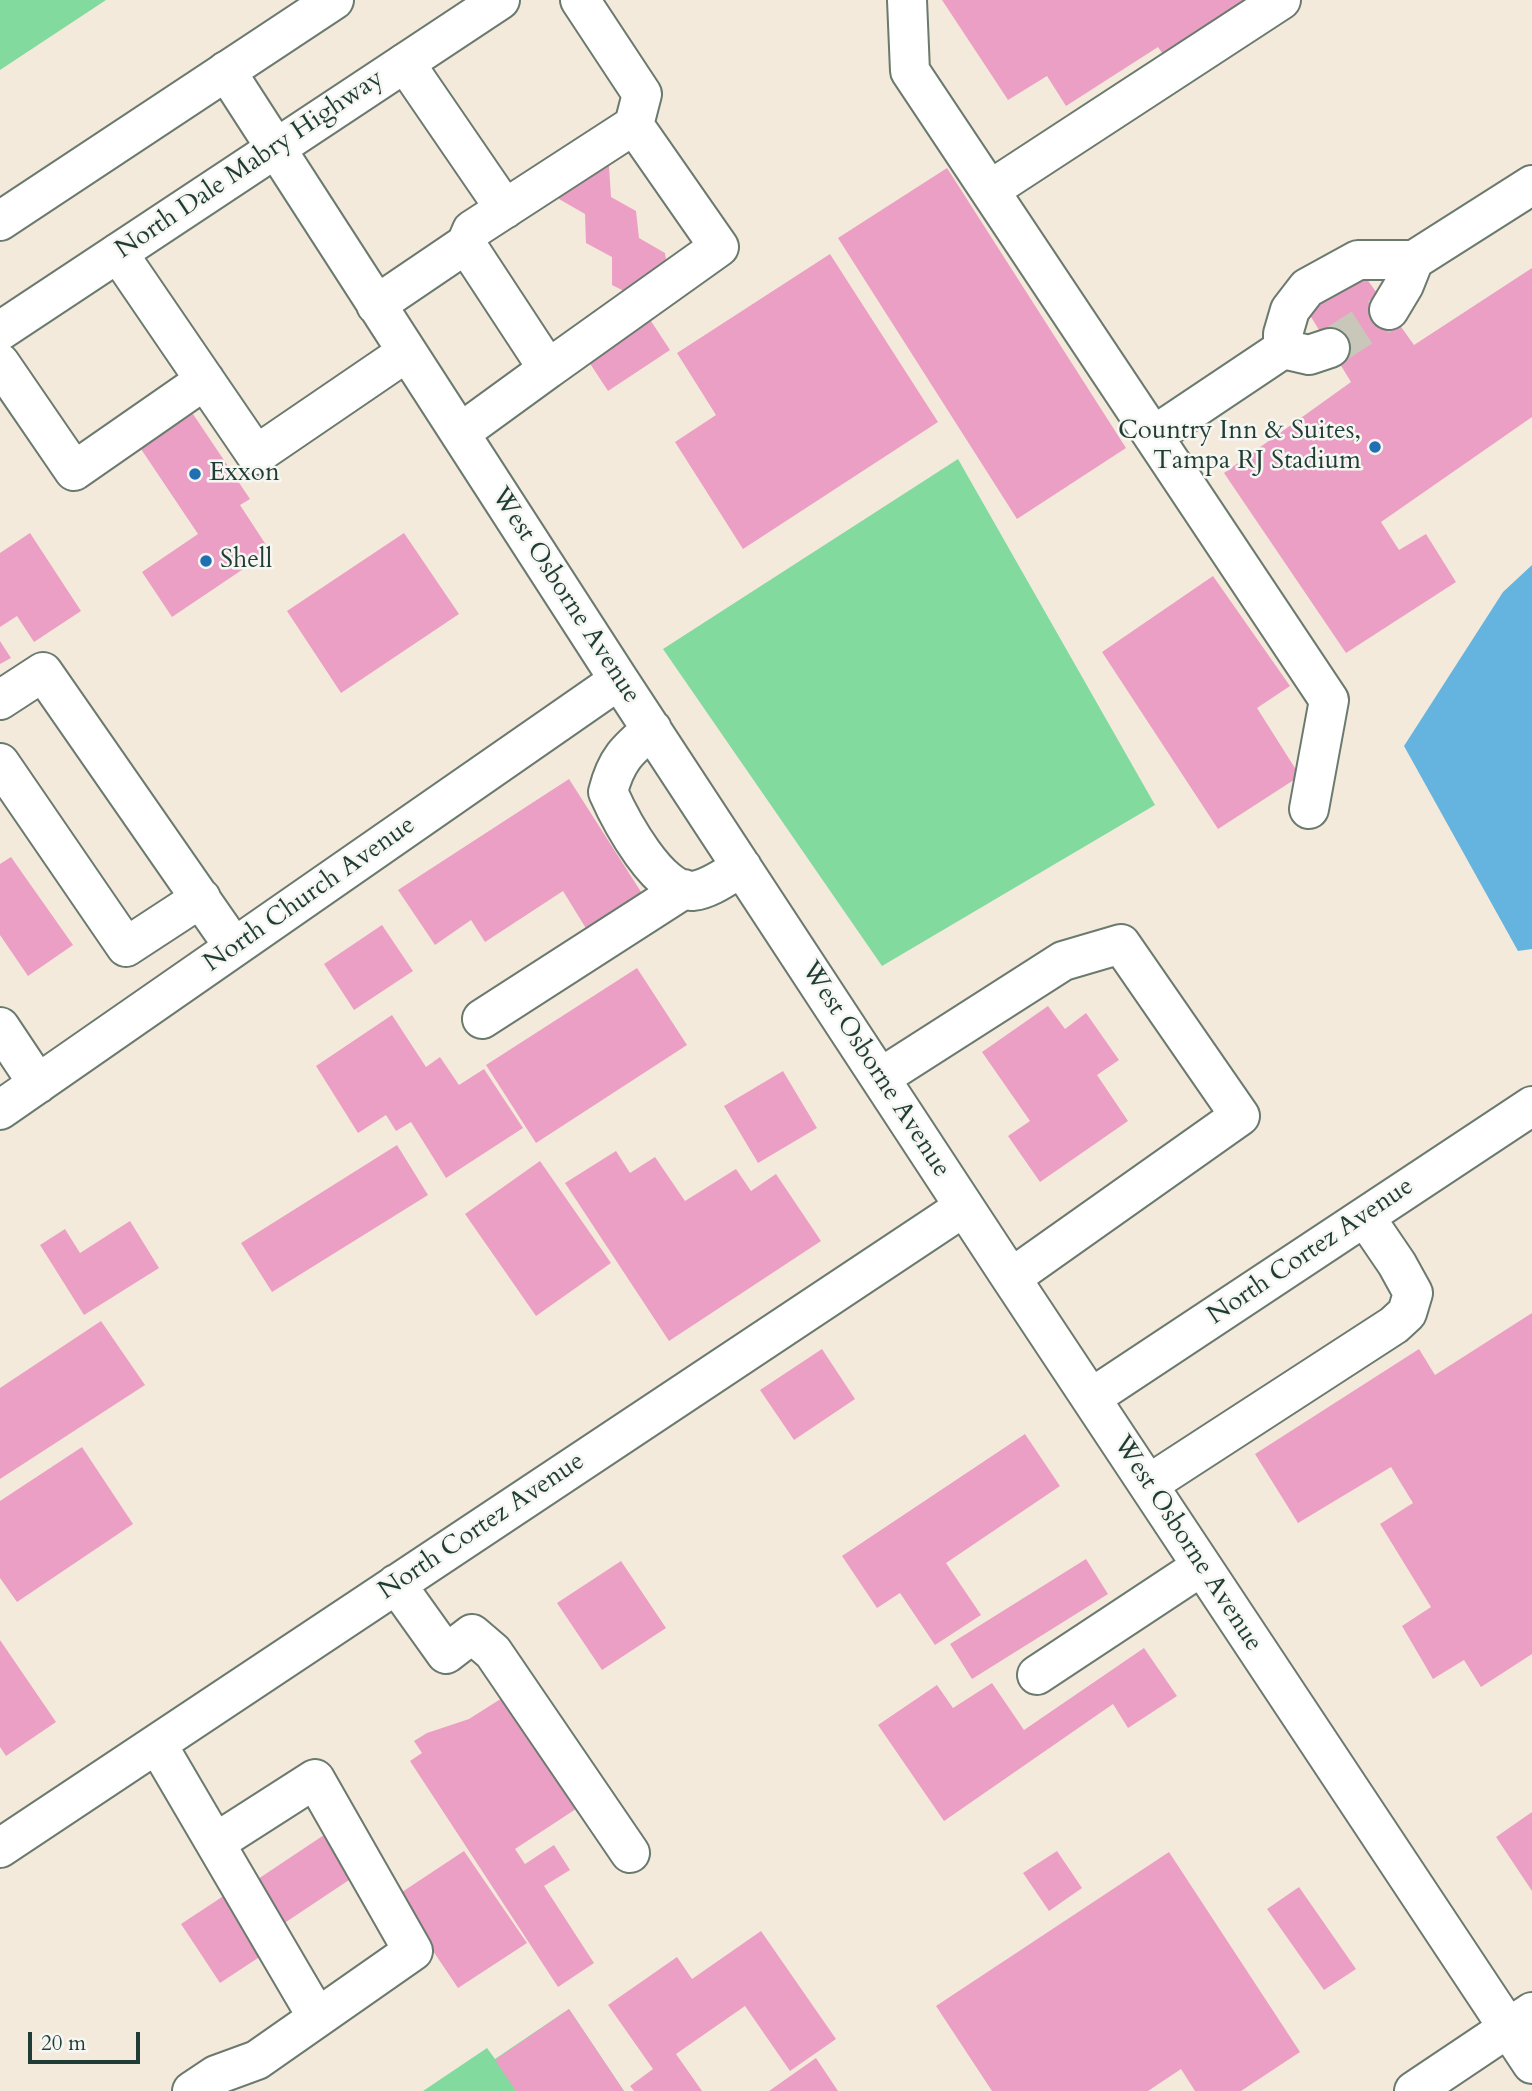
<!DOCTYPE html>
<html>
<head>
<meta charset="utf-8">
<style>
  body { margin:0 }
  #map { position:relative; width:1532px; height:2091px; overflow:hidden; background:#f4eadb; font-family:Cardo,serif }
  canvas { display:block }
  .scale { position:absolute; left:28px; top:2032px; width:112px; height:32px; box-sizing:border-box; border:4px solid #1f3d34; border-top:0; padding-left:9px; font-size:21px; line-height:24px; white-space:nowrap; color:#1f3d34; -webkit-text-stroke:5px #f6f6f2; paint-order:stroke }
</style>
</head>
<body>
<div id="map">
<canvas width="1532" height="2091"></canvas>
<div class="scale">20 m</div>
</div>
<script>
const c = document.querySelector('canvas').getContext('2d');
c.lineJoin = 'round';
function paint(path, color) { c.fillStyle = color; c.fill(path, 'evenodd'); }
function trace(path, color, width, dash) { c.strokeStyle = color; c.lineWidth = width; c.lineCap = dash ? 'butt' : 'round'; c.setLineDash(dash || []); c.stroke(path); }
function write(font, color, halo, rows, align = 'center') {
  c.font = font + ' Cardo,serif'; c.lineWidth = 5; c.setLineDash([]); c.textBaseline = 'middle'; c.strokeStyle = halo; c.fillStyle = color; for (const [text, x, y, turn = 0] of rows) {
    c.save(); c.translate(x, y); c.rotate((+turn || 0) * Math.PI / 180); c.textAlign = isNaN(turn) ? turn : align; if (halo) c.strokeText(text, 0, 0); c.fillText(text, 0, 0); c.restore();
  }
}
paint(new Path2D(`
  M0,0H106L0,70Z
  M958,459L1155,805L882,966L663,649Z
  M569,2009L624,2091H423L487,2048L495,2059Z`), '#82da9f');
paint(new Path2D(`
  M1532,565V949L1518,951L1404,746L1503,592Z`), '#65b4df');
paint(new Path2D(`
  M942,0H1269L1170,65L1158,47L1066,106L1047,76L1008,100Z
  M581,152L609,166L611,197L636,211L639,238L665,253L669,281L640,299L612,285V257L586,243L585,214L559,199L556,169Z
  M947,168L1126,448L1017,519L838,238Z
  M830,254L938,422L743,549L675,442L716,415L677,353Z
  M1532,268V417L1381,522L1399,550L1426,534L1456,582L1346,653L1224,473L1351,382L1308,312L1364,275L1414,345Z
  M651,321L670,350L608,391L589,362Z
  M193,414L250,499L240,505L270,551L172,617L142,572L198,534L141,449Z
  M30,533L81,611L34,642L17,616L0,627V553Z
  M404,533L459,614L341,693L287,611Z
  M1213,576L1290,686L1257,708L1300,776L1218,829L1102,652Z
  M0,641L11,658L0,664Z
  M569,779L643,895L587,930L563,891L485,942L471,920L435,945L398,890Z
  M11,857L73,945L28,976L0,935V864Z
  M382,925L413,971L354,1010L324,964Z
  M637,968L687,1045L536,1143L486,1065Z
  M1048,1006L1065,1029L1086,1013L1119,1060L1097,1075L1128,1121L1040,1182L1008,1136L1030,1121L982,1052Z
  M392,1015L426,1067L440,1057L459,1085L484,1069L523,1128L446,1178L411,1122L396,1131L386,1115L358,1133L316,1066Z
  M783,1071L817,1128L758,1163L724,1106Z
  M397,1145L428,1195L272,1292L241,1243Z
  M616,1151L630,1173L655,1157L685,1201L736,1169L751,1191L776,1174L821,1241L669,1341L565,1183Z
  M540,1161L611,1263L536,1316L465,1214Z
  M130,1221L159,1268L84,1315L40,1245L65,1229L80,1253Z
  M1532,1313V1654L1481,1687L1464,1660L1433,1679L1402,1626L1431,1607L1380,1524L1413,1503L1391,1467L1298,1523L1255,1454L1419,1349L1435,1375Z
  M101,1321L145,1385L0,1479V1388Z
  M822,1349L855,1399L794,1440L760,1390Z
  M1025,1434L1060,1486L946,1563L981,1615L935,1645L900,1593L877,1608L842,1556Z
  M82,1447L133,1524L17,1602L0,1578V1501Z
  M1086,1559L1108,1594L972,1679L950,1644Z
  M621,1561L666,1628L602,1670L557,1603Z
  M0,1640L56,1722L6,1756L0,1747Z
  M1144,1648L1177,1696L1128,1728L1113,1704L944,1821L878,1725L937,1685L953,1708L992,1683L1024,1730Z
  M510,1693L582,1805L515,1849L525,1864L554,1845L570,1870L544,1886L594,1963L558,1987L410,1761L422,1753L414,1741L427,1733L469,1719Z
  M1532,1812V1891L1496,1837Z
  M324,1835L352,1878L283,1924L255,1881Z
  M464,1851L527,1943L458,1988L396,1896Z
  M1057,1851L1082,1888L1049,1911L1023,1873Z
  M1169,1852L1300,2052L1241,2091H1195L1181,2069L1148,2091H992L936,2006Z
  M1299,1887L1356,1969L1324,1990L1267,1909Z
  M225,1895L264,1954L220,1983L181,1924Z
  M761,1931L836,2039L790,2071L745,2006L676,2054L702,2091H634L630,2086L653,2069L608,2005L677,1957L692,1979Z
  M569,2009L624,2091H516L495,2060Z
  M816,2058L838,2091H769Z`), '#ec9fc4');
trace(new Path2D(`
  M1330,348L1389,310`), '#c9c7ba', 38, [38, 19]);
const minor = new Path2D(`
  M580,0L642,94L634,125
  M907,0L910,71L1329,700L1309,809
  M405,63L505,209
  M226,71L619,680L1011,1278L1532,2064
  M990,190L1281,0
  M118,253L256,455L407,352
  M376,305L466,244L472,230L634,125L719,247L548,369
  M1389,310L1404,285L1414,260
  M1283,349L1309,355L1330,348
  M0,363L74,471L205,380
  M460,433L548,369L466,244
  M1153,436L1283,349V334L1290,310L1307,288L1358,260H1414L1532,185
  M0,700L43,672L234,947
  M652,729C627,750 616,760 608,792C620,819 659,894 693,891C710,889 728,875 742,867
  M0,763L126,947L201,898
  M482,1019L684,889
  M0,1027L38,1084
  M880,1078L1063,961L1121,944L1240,1116L1011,1278
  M0,1110L619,680
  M1091,1398L1532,1106
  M1149,1484L1394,1325L1407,1313L1413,1293L1397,1264L1365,1217
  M396,1584L446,1654L472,1634L493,1652L630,1853
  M1037,1675L1202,1566
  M157,1744L317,2017
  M0,1848L964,1207
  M192,2091L216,2075L257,2060L413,1951L315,1779L215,1843
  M1414,2091L1532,2012`);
const major = new Path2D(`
  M0,221L334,0
  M0,331L500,0`);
trace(minor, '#6a7a6e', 42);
trace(major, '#6a7a6e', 42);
trace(minor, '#fff', 38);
trace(major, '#fff', 38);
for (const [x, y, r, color] of [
  [1375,447,7,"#1f6fb2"],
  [195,474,7,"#1f6fb2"],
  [206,561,7,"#1f6fb2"]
]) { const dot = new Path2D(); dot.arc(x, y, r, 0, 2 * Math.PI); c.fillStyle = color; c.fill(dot); trace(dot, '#f6f6f2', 2.5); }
write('26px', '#1f3d34', '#f6f6f2', [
  ["North Dale Mabry Highway",250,165,-34],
  ["West Osborne Avenue",565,596,57],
  ["North Church Avenue",310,895,-35],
  ["West Osborne Avenue",875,1070,57],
  ["North Cortez Avenue",1311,1252,-34],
  ["North Cortez Avenue",482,1527,-34],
  ["West Osborne Avenue",1187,1544,57]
]);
write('26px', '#1f3d34', '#f6f6f2', [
  ["Country Inn & Suites,",1361,432,"right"],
  ["Tampa RJ Stadium",1361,462,"right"],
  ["Exxon",209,474],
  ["Shell",220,561]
], 'left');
</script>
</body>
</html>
